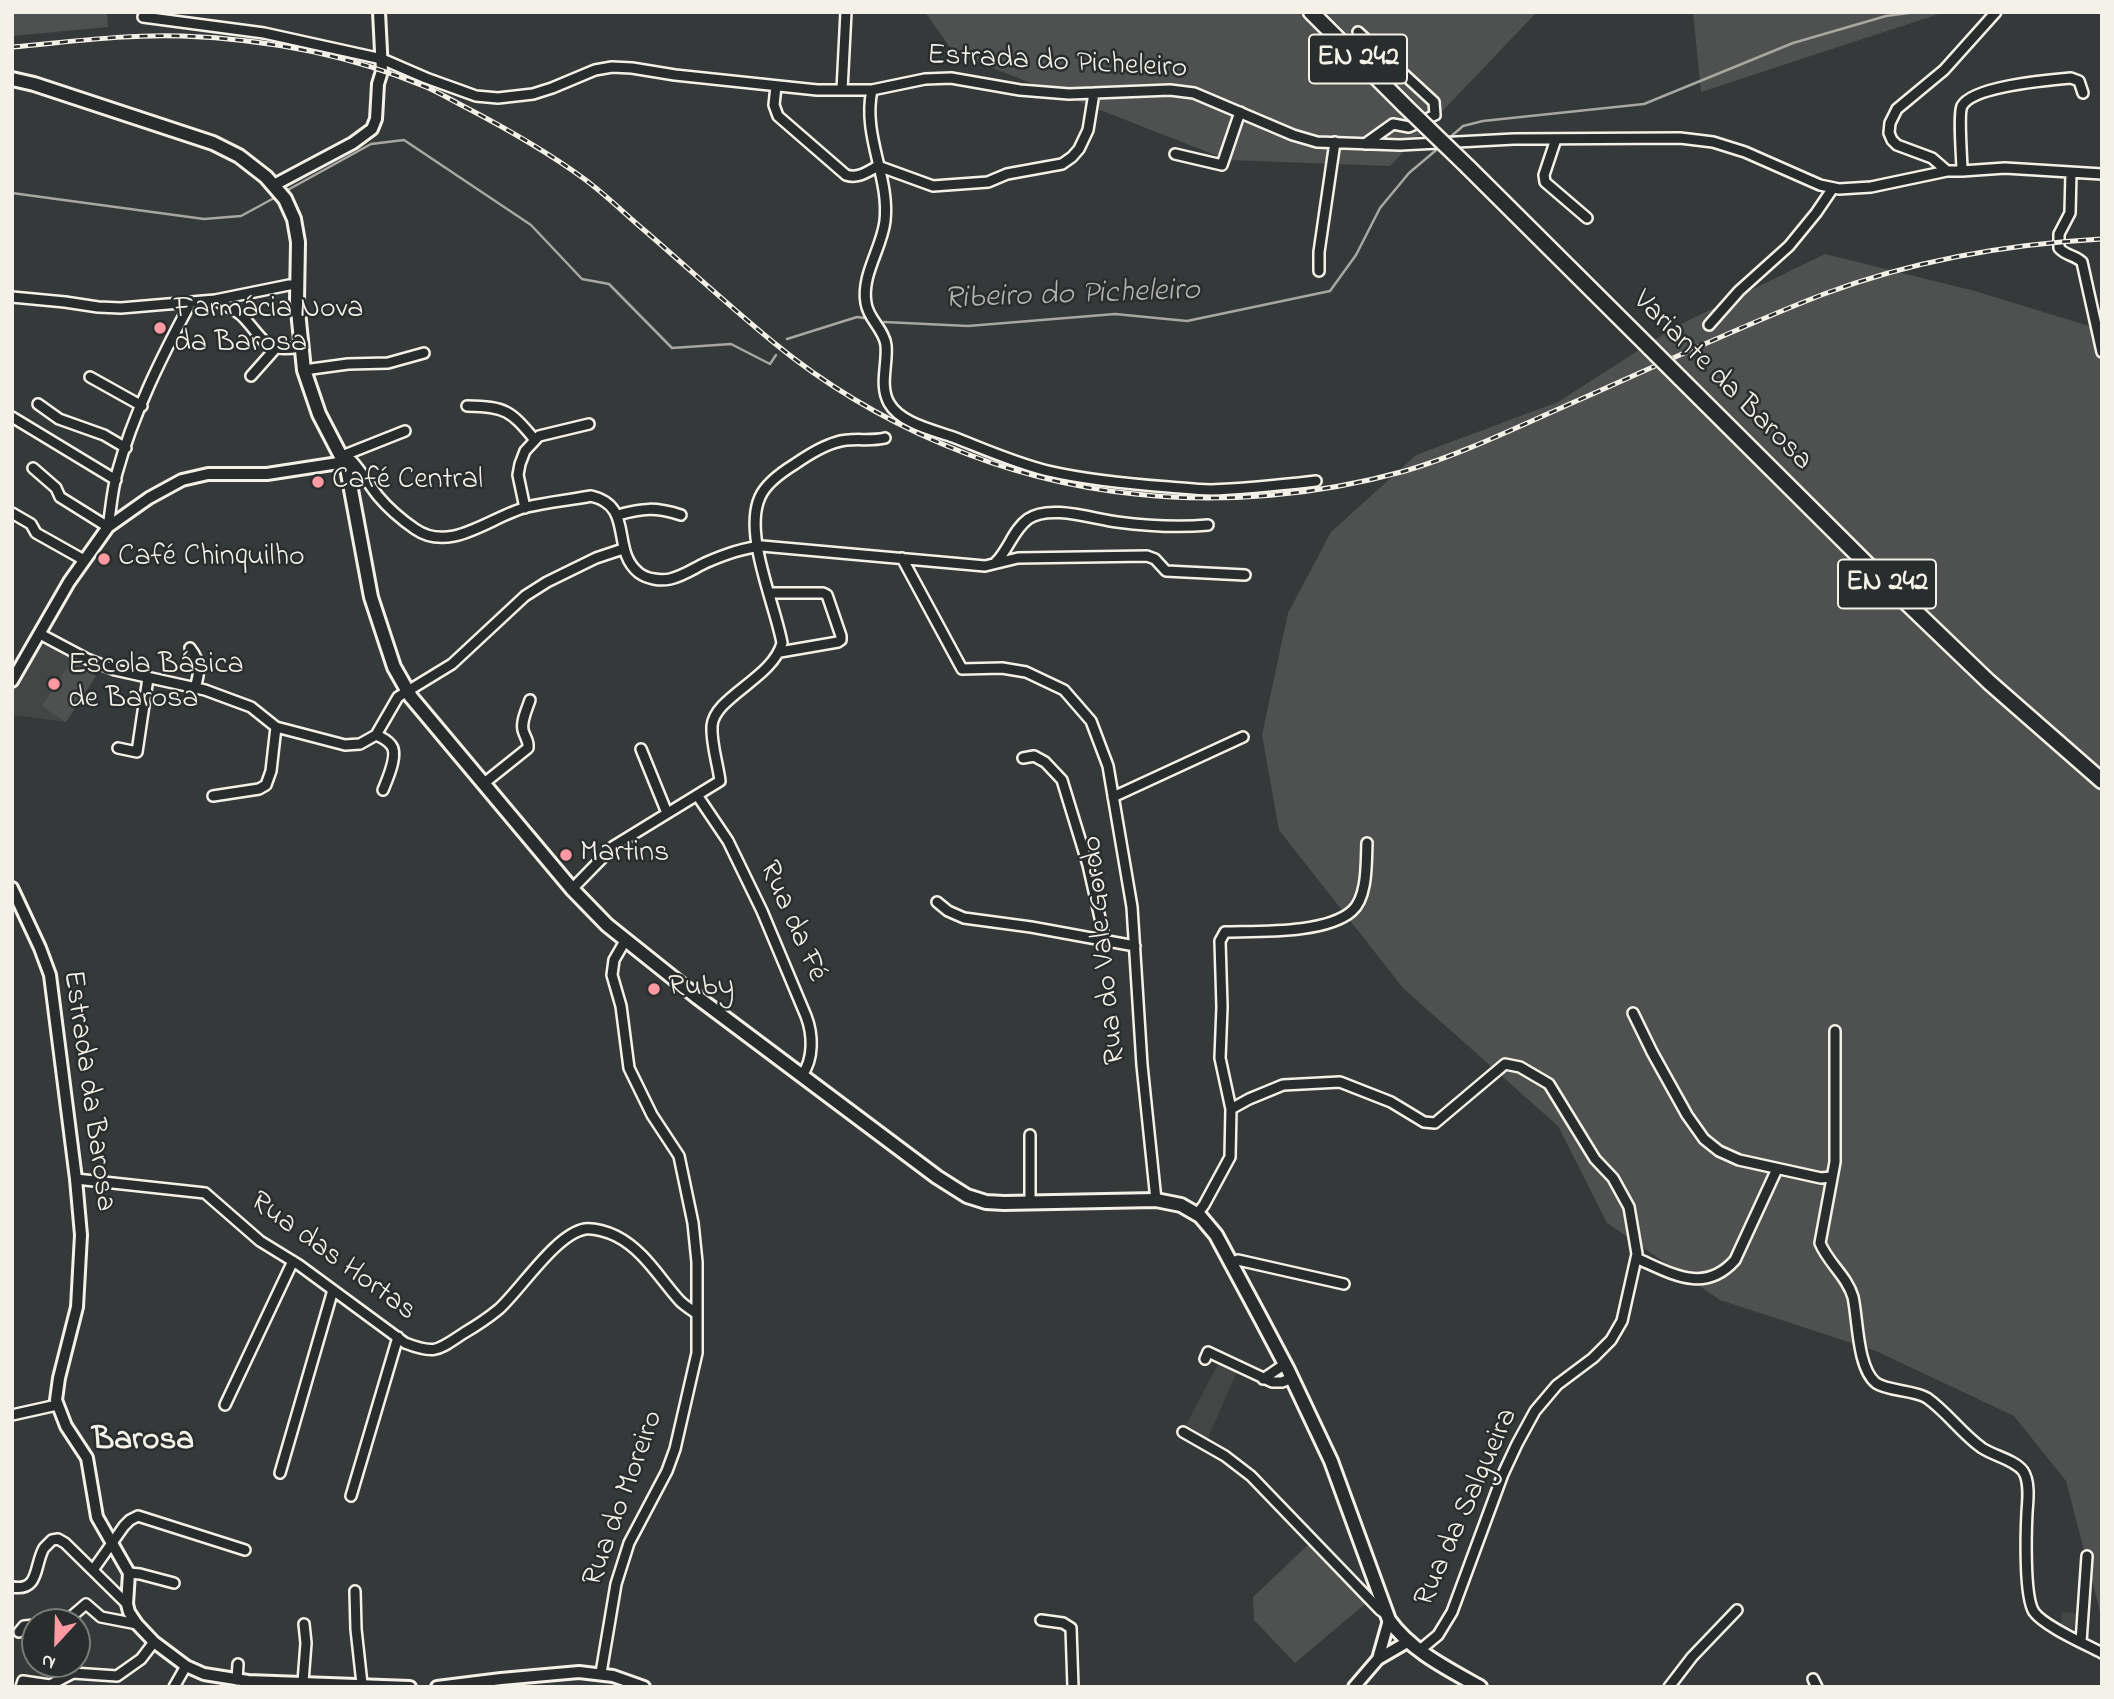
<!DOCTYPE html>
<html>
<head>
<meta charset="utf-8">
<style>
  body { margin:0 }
  #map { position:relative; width:2114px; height:1699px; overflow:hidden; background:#363939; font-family:"Indie Flower",sans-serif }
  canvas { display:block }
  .frame { position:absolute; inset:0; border:14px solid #f4f1e8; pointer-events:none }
  .north { position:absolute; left:21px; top:1608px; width:70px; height:70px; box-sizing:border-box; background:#2a2d2e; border:2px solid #7b7b78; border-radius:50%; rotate:202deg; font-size:19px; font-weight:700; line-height:28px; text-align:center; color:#f4f1e8 }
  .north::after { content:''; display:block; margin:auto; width:24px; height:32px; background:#ff9aa2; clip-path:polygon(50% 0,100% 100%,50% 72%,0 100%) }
</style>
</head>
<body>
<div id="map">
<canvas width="2114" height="1699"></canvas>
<div class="frame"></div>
<div class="north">N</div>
</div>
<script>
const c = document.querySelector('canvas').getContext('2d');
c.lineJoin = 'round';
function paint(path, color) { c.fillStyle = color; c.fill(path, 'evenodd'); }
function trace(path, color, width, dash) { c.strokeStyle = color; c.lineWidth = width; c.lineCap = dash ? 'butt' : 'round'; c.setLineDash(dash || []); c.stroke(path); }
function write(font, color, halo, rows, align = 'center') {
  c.font = font + ' "Indie Flower",sans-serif'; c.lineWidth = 5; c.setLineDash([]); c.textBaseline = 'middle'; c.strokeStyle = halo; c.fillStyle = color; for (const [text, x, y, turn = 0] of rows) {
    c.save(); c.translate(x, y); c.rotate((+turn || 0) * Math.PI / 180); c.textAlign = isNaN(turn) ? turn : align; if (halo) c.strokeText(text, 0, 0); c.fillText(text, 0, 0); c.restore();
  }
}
paint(new Path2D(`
  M48,644L96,676L66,722L12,715V691L38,647Z
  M1219,1362L1237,1372L1207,1440L1186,1425Z
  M2062,1612L2080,1613L2079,1629L2061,1627Z`), '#434645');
paint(new Path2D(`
  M12,12H107L108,27L12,36Z
  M925,12H1537L1390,166L1228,160L954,53Z
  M1693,12H1945L1701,92Z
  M1825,254L1975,291L2102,330L2101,1615L2066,1481L2014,1416L1876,1351L1720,1300L1607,1223L1558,1126L1403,988L1279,830L1262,735L1288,613L1331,532L1416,455L1558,402L1675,327Z
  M72,660L96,676L66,722L42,706Z
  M1310,1543L1366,1603L1295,1663L1254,1620L1253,1597Z`), '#4e514f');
trace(new Path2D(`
  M1448,139L1463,126L1483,121L1644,104L1793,43L1886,16L1916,12
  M284,192L371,144L404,140L531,225L582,279L609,284L672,348L731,344L770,364L776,355
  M12,193L204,219L241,216L276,197
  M884,322L968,326L1115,314L1187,321L1330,291L1356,255L1380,208L1409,173L1441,146
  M787,339L857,317L864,318`), '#a8a7a1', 2.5);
const minor = new Path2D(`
  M143,17L264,33L382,59L426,78L476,96L498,98L533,94L552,88L595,70L612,67L632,68L675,75L817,90H872L925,79L951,78L1020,90L1069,94L1170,90L1194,93L1293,135L1317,142L1400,145L1514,139L1680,138L1713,142L1745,152L1820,185L1839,189L1871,187L1947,171H1962L2005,168L2102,174
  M1358,32L1434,102L1435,115L1409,127L1393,124L1365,144
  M776,86L774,105L778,116L846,175C858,179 867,172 878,166L933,186L988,182L1007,174L1062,164L1072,157L1079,149L1088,130L1094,93
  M842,90L846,12
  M872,90C862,136 890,177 885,221C882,248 861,275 866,303C868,319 884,329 886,345C888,364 879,385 889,403C900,423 933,430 953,437C984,449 1015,463 1048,471C1087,480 1128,484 1169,487C1182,488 1197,490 1211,490C1246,489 1281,485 1316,481
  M1556,139L1544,175L1545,182L1587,218
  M1175,154L1222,165L1240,112
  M1947,171L1932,158L1897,145L1892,140L1889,133L1890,123L1897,109L1944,70L1996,12
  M1962,171C1962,158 1958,114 1962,106C1973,86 2049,80 2071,78L2079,81L2083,93
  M2071,173L2070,213L2059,234V248C2066,256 2075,255 2082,262L2102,352
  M1319,271V252L1335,142
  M12,297L65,302L98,307L121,308L215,300L289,285H297
  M215,300C224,305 237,310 244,318C266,342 265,353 300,347
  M1709,325L1739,291L1789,246L1816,213L1833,188
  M304,370L348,364L388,363L424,353
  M251,376L275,349
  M90,377L142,406
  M38,404L59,419L104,435L126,448
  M467,406C506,407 510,410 535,440
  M12,417L116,480
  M342,456L405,431
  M345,462L352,461C362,472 369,485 378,496C388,508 402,520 415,529C451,554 491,516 527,507C548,502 570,500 591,496C635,506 610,550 639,573C647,579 660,581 670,579C683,576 693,569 705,563C723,555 742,548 762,546L985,566L1018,558L1147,556L1155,559L1166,571L1245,575
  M33,468L56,488L60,497L108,527C111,509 112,490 117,473C133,414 162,356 191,302
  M525,508L518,475L520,464L525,451L539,436L589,424
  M12,513L31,524L36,533L84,560
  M618,515C643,508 655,507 681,515
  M902,558L962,669L1002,668L1026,672L1064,690L1091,721L1108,766L1132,907L1142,1065L1156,1200
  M996,562C1009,549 1013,530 1028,519C1050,504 1093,519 1117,522C1148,526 1178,528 1208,525
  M769,593H823L827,595L841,636V640L838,642L780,652
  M40,634L87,659L115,670L205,690L251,707L276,727L345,745L360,744L376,735L398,697L452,664L525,596L547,582L596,558L623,549
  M190,648C201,662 200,672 195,688
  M376,735C381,737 388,741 391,745C399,754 387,780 383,790
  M118,748L137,752L148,678
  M641,749L667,813
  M1023,758L1034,756L1045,762L1062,780L1088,865L1105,940
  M483,784L528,748C529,740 525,738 523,730C521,721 527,709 530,700
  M697,795L728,841L762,911L806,1016C813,1034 814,1059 802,1075
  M213,796L259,789L266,785L271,771L276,727
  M1113,797L1243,737
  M572,889L614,846L720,781C718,764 711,744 712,726C714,697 773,678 782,643C775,604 743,534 760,497C766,483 782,472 795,464C808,455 822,446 837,442C852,437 869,442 885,438
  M937,902L948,911L964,918L1031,927L1135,946
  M1633,1013L1652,1052L1687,1115L1704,1139L1719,1151L1739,1160L1821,1178L1831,1177
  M1835,1031V1162L1820,1243C1828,1263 1847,1276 1853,1297C1858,1319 1857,1368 1876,1383C1887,1391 1914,1390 1927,1398C1947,1412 1962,1434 1982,1448C1994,1456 2015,1460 2023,1471C2030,1481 2028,1500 2027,1512C2026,1532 2024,1597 2034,1612C2044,1626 2085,1644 2102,1653
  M1231,1109L1249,1099L1283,1085L1340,1082L1391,1102L1424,1122L1435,1123L1505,1064L1520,1067L1549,1084L1595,1159L1613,1178L1629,1207L1637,1254L1622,1321L1611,1340L1593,1358L1557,1385L1535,1411L1517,1444L1503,1474L1452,1612L1438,1635L1420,1650
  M1030,1135V1202
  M76,1179L205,1193L260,1241L299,1265L405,1343C436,1355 438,1350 464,1333C476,1326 488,1318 499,1309C521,1289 556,1234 585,1229C595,1228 608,1232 616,1236C644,1250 660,1279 680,1301C685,1306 692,1310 697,1314
  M1197,1214L1204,1205L1230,1157L1231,1109L1220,1058L1222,1007L1220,941L1225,932C1259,931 1326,934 1352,911C1368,897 1366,862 1367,843
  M1636,1258C1671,1273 1704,1295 1735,1260L1777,1169
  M1231,1263L1238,1260L1344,1284
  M1205,1359L1208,1352L1272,1382H1282L1292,1378
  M1263,1379L1285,1364
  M225,1405L293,1261
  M12,1415L57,1405
  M1183,1432L1225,1456L1251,1476L1380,1610L1386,1614
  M280,1473L333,1290
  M351,1496L398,1337
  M93,1570L124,1526L130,1520L138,1516L245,1550
  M129,1573L140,1574L174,1583
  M12,1587C40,1592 34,1565 44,1548C45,1547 51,1541 52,1540L58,1539L65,1543L127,1604
  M355,1591L356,1629L362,1684
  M1041,1620L1063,1623L1071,1628L1073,1687
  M65,1622L86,1604L101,1617L137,1624
  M19,1632L24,1626L35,1625
  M2081,1642L2087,1556
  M601,1673L616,1584L629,1543L667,1471L675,1449L697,1353V1262L693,1223L679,1156L652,1115L629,1068L621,1006L612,975L614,960L625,941
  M1813,1679L1817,1687
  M237,1680L238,1664
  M303,1682L306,1643L304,1624
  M21,1687L23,1681L50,1685L73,1673L117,1676L141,1659L154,1642
  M174,1687L186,1666
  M1669,1687L1692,1657L1737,1610`);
const tertiary = new Path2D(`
  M274,185L353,143L372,129L376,119L378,84L382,71L379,12
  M12,681L69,582L108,527L149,498L182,480L208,474H267L345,462
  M12,888L40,948L50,975L76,1179L81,1235L77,1307L59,1378L56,1400L66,1426L87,1458L97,1517L129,1573L127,1604L129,1612L137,1624L154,1642L186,1666L204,1674L248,1681L410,1687
  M1378,1659L1389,1620
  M437,1687L501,1679L579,1672L613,1676L644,1687
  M1354,1687L1378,1659L1409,1641`);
const secondary = new Path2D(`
  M12,79L34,84L213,143L239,156L266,177L285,199L294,219L298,242L297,301L304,370L319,414L347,468L371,597L394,667L411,697L572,889L607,925L697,997L937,1177L967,1196L986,1202L1004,1203L1156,1200L1181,1205L1200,1216L1216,1235L1260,1317L1288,1370L1331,1461L1389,1620C1411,1651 1448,1669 1480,1687`);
const primary = new Path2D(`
  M1311,12L1405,106
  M1468,167L1650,348
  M1680,378L1886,583L1989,682L2102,781`);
trace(minor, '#f4f1e8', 14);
trace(tertiary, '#f4f1e8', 16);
trace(secondary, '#f4f1e8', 18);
trace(primary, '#f4f1e8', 19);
trace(minor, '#2a2d2e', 9);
trace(tertiary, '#2a2d2e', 10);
trace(secondary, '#2a2d2e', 12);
trace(primary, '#2a2d2e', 14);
const rail = new Path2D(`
  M12,47C69,42 126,34 182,36C265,39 350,55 426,87C440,93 453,101 467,108C507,129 546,151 583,178C605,194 624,213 644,230C687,267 729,306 773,342C874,425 1004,481 1135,494C1224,504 1318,495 1405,471C1459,455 1511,430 1563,407C1650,369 1736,328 1824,294C1912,261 2008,244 2102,239`);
trace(rail, '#f4f1e8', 5);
trace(rail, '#2a2d2e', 2.5, [8]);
const primaryBridge = new Path2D(`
  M1405,106L1468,167
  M1650,348L1680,378`);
trace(primaryBridge, '#f4f1e8', 19, []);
trace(primaryBridge, '#2a2d2e', 14);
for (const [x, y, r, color] of [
  [160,328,7,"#ff9aa2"],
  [318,482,7,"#ff9aa2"],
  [104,559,7,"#ff9aa2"],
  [54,684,7,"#ff9aa2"],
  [566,855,7,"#ff9aa2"],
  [654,989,7,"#ff9aa2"]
]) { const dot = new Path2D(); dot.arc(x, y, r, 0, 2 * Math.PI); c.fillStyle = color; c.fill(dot); trace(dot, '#2a2d2e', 2.5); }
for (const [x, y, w] of [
  [1358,59,98],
  [1887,584,98]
]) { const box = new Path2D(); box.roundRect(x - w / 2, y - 24.5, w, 49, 5); c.fillStyle = '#2a2d2e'; c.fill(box); trace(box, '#f4f1e8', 2); }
write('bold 28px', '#f4f1e8', null, [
  ["EN 242",1358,59],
  ["EN 242",1887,584]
]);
write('30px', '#f4f1e8', '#2a2d2e', [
  ["Estrada do Picheleiro",1057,64,3],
  ["Variante da Barosa",1721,382,45],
  ["Rua da Fé",791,922,66],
  ["Rua do Vale Gordo",1106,950,-96],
  ["Estrada da Barosa",87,1091,82],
  ["Rua das Hortas",332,1258,36],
  ["Rua do Moreiro",625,1499,-70],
  ["Rua da Salgueira",1468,1508,-66]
]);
write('30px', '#f4f1e8', '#2a2d2e', [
  ["Farmácia Nova",174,311],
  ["da Barosa",174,345],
  ["Café Central",332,482],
  ["Café Chinquilho",118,559],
  ["Escola Básica",68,667],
  ["de Barosa",68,701],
  ["Martins",580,855],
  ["Ruby",668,989]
], 'left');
write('italic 32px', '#b4b3ad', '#2a2d2e', [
  ["Ribeiro do Picheleiro",1072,297,-2]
]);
write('bold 33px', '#f4f1e8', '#2a2d2e', [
  ["Barosa",143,1443]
]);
</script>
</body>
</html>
